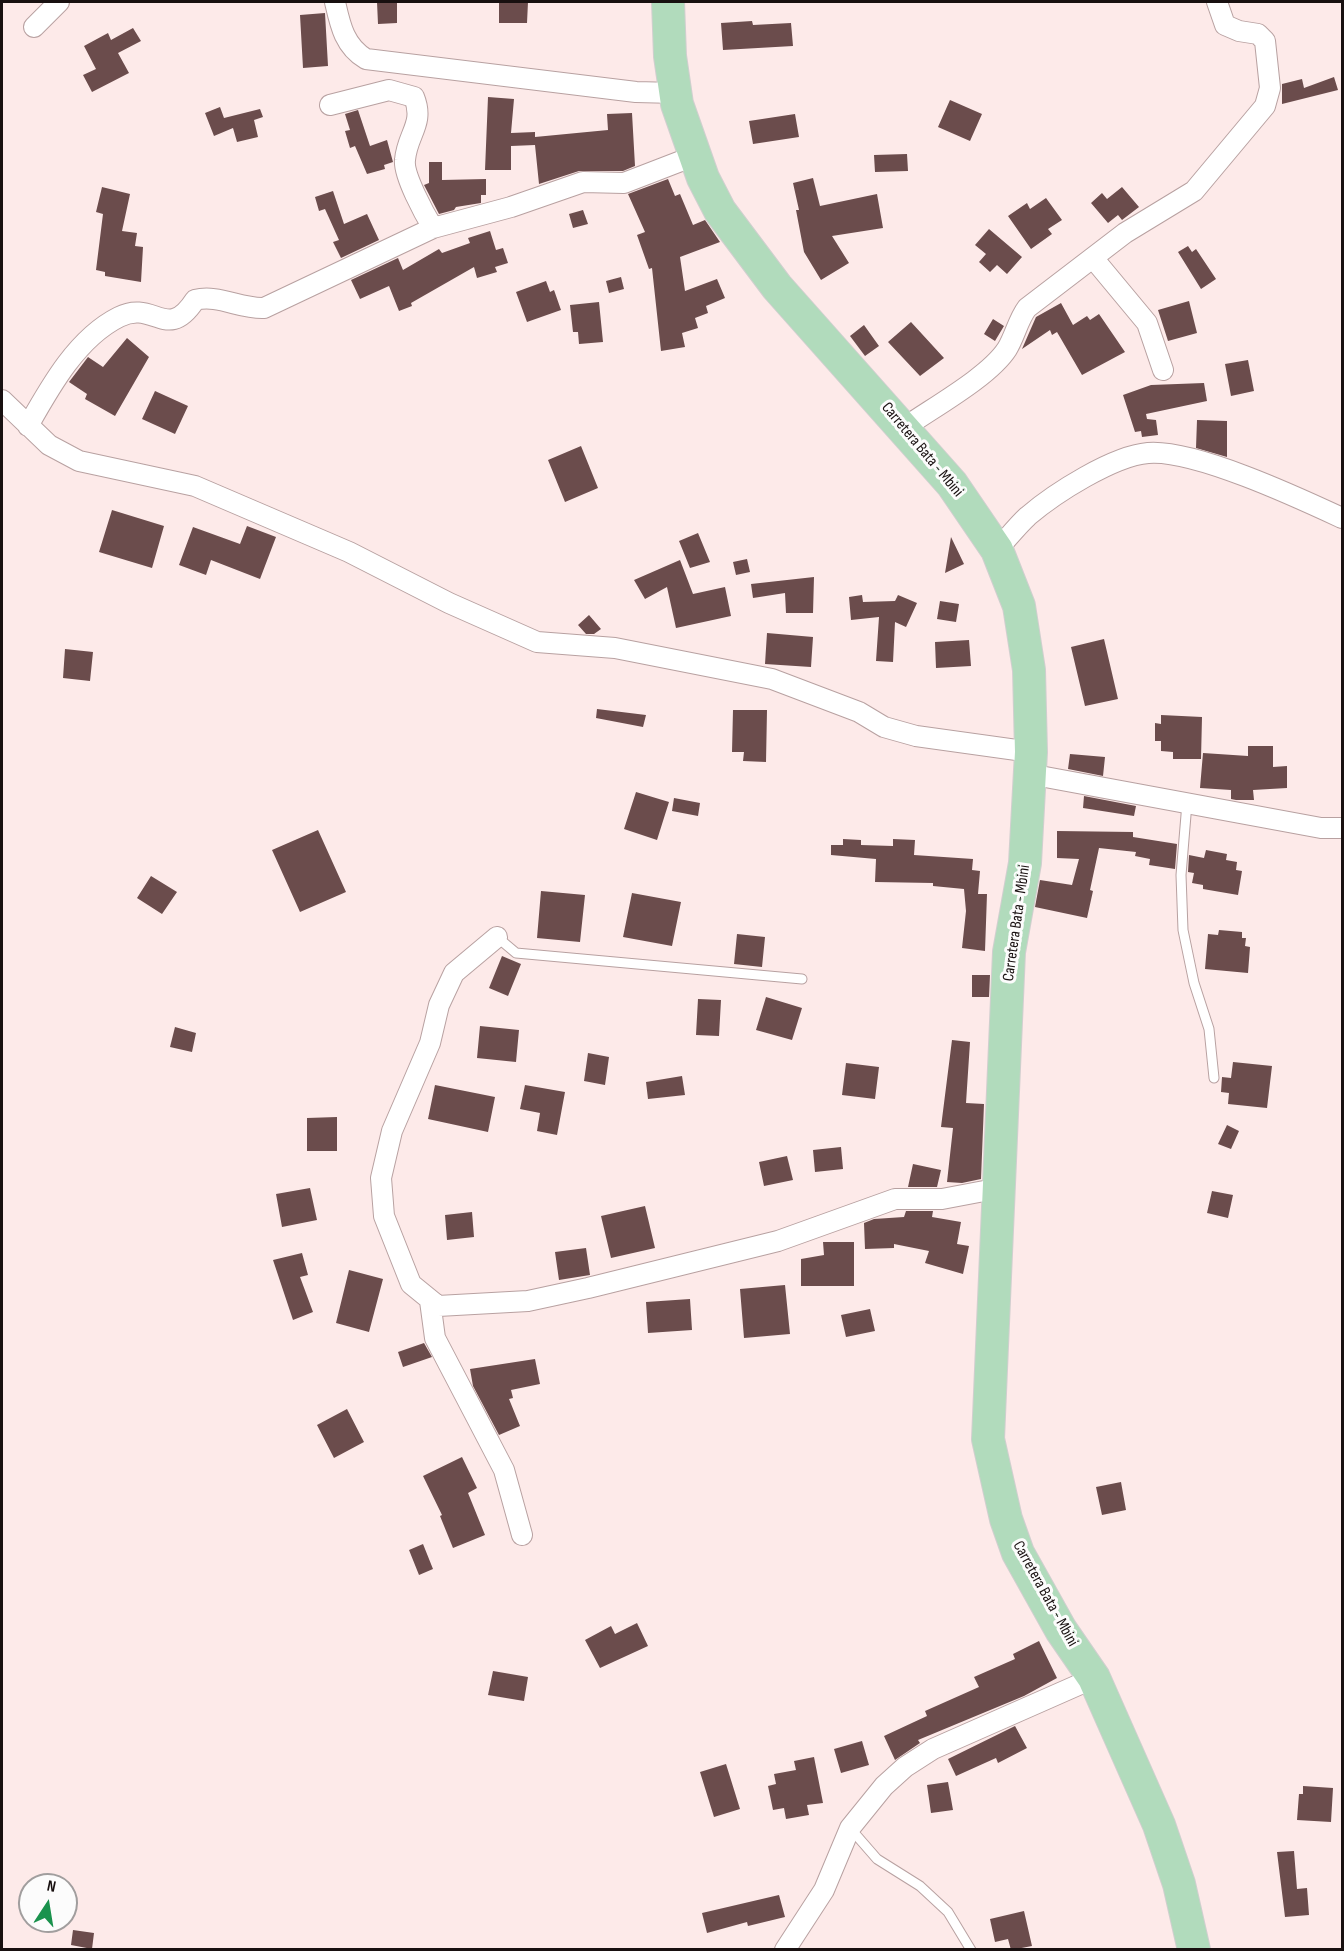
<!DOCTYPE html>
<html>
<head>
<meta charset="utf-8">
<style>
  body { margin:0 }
  #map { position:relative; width:1344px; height:1951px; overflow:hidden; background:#fdeae9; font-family:"Sofia Sans Condensed",sans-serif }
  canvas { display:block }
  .frame { position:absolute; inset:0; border:3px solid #181010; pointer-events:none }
  .north { position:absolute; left:18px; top:1873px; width:60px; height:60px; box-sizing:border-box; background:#fcfcfc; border:2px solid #a19e9e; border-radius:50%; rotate:12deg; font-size:16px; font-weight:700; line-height:24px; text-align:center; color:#181010 }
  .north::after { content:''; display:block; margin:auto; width:21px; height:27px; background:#1a924d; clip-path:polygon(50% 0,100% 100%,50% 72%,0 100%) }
</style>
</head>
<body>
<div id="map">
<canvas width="1344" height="1951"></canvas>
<div class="frame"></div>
<div class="north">N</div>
</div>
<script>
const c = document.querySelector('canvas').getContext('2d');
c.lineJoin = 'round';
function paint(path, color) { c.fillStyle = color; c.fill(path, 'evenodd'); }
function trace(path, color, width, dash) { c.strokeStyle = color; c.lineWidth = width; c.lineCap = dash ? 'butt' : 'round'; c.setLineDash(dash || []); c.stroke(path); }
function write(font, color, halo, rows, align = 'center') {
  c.font = font + ' "Sofia Sans Condensed",sans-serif'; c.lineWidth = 6; c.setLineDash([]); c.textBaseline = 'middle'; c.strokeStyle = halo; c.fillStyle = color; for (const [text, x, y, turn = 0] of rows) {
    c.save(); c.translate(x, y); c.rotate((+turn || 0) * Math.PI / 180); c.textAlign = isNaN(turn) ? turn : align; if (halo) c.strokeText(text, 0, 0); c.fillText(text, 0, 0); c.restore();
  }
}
paint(new Path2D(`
  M377,2H397V23L378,24Z
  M499,2H528L527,23H499Z
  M325,13L328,66L303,68L300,15Z
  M752,21L753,25L791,23L793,46L723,50L721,23Z
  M133,28L141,41L118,53L129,73L92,92L83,75L96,69L84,46L108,33L111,40Z
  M1334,77L1338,90L1282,104V84L1302,79L1304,88Z
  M488,97L514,99L511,133L535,132V137L608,130L607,114L632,113L635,166L623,171H579L539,184L535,145L511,146V170H485Z
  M950,100L982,114L970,141L938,127Z
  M220,107L224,118L260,109L263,117L254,120L258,137L237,142L233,128L214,136L205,113Z
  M358,110L370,146L387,140L393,162L384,165L385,169L367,174L355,146L350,148L345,131L350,130L345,114Z
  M795,114L799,137L753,144L749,121Z
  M907,154L908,171L875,172L874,155Z
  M429,162H442V180L486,179V195H481V203L456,207L454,210L439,214L424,185L429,183Z
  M813,178L820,206L877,194L883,228L832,236L849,263L821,280L804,252L796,210H799L793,183Z
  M668,179L675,196L680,194L693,225L705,220L720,242L680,257L685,291L717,279L725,298L706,306L708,313L695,318L698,328L682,333L685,347L661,351L652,268L649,269L637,235L645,232L628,194Z
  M102,187L130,194L122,231L137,233L135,246L143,247L141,282L105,276V272L96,270L103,214L96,212Z
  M1122,187L1139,207L1122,220L1118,215L1108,223L1091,203L1102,193L1107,199Z
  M333,191L344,224L367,214L379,240L341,258L333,242L339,240L325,209L319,211L315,197Z
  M1046,198L1062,220L1048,229L1052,234L1031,249L1008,216L1027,203L1030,209Z
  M583,210L588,224L573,228L569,214Z
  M989,229L1022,257L1007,274L997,265L990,272L979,262L986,254L975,245Z
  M490,231L496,250L503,248L508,263L495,267L497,272L477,278L474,267L411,303L412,306L399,311L389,286L360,299L351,280L398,258L403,270L439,249L442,253L470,243L468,238Z
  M1188,246L1192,252L1196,249L1216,279L1201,289L1178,252Z
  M621,277L624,289L609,293L606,281Z
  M546,281L550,292L554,290L561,310L527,322L516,292Z
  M1189,301L1197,333L1168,341L1158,310Z
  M599,302L603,342L579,344L578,332H573L570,305Z
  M1061,303L1073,325L1087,316L1090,320L1099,314L1125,352L1082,375L1057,332L1052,335L1050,330L1022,349L1036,317Z
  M993,319L1004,326L995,341L984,334Z
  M911,322L944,358L920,376L888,342Z
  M864,325L879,346L865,356L850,336Z
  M127,338L149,357L115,416L85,399L87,394L69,382L88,357L103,367Z
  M1248,360L1254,391L1231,396L1225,364Z
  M1204,383L1207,401L1146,414L1147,419L1156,420L1158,435L1142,437L1141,431L1135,432L1123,395L1151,385Z
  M155,391L188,406L175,434L142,419Z
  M1197,420L1227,421V457L1196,448Z
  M581,446L598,488L565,502L548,460Z
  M112,510L164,526L152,568L99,552Z
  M247,526L276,537L260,579L211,560L206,575L179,565L193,527L240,544Z
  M698,533L710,562L690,568L679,541Z
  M951,537L964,564L945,573Z
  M747,559L750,572L736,575L733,562Z
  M680,560L693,594L725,587L731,616L676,628L667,587L645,599L634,580Z
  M814,577L813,613H786L785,593L753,598L751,584Z
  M862,595L863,602L895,601L898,595L917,603L906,627L895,622L893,662L876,661L879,617L851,620L849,597Z
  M940,601L959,604L956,622L937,619Z
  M589,615L601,629L594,634H586L578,625Z
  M767,633L813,637L811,667L765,664Z
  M1104,639L1118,699L1085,706L1071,647Z
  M969,640L971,666L936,668L935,642Z
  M65,649L93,652L90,681L63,678Z
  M597,709L646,715L643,727L596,718Z
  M733,710H767L766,762L743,761L744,752H732Z
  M1161,715L1202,717L1201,759H1173V752L1161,751V741H1155V723L1161,724Z
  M1248,746H1273V767L1287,766V788L1253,790L1254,800H1236L1231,799V790L1200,788L1203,753L1248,756Z
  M1070,754L1105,757L1103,776L1068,769Z
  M636,792L669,802L657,840L624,829Z
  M1084,796L1136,806L1134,816L1083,808Z
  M674,798L700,803L698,816L672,811Z
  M318,830L346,892L300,912L272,850Z
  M1057,831L1133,832V837L1177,844L1175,869L1149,865L1150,859L1135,856L1136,852L1099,848L1090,890L1093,891L1087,918L1035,907L1040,880L1072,885L1079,859L1057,858Z
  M843,839L861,840V845L893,846V839L915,840L914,855L973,859L972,870L980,871L978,894H987L985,951L962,948L966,911L964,889L933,886V883L875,882L876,859L831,855V845H843Z
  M1206,850L1227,854L1226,860L1237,862L1236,870L1242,871L1238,895L1203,889V885L1192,883L1194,873L1188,872L1189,855L1204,858Z
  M151,876L177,892L162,914L137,898Z
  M541,891L585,895L580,942L537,938Z
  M632,893L681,902L672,946L623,937Z
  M1219,930L1242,932V938H1246L1245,946L1250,947L1248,973L1205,969L1208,934L1218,935Z
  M737,934L765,937L762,967L734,964Z
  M502,956L521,964L508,996L489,988Z
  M972,975H990L989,997H972Z
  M766,997L802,1008L792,1040L756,1030Z
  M698,999L721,1000L719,1036L696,1035Z
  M480,1026L519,1030L516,1062L477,1058Z
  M175,1027L196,1033L192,1052L170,1047Z
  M952,1040L970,1042L966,1103L984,1104L981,1179L962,1183L947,1182L953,1128L941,1127Z
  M588,1053L609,1057L605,1085L584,1081Z
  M1233,1062L1272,1066L1267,1108L1228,1104L1229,1093L1221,1092L1222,1077L1231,1078Z
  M846,1063L879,1067L875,1099L842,1095Z
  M682,1076L685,1095L648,1099L646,1082Z
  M435,1085L495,1097L488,1132L428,1119Z
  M525,1085L565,1092L557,1135L537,1131L540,1113L520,1109Z
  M337,1117V1151H307V1118Z
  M1227,1125L1239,1131L1231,1149L1218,1144Z
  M841,1147L843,1169L815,1172L813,1150Z
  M787,1156L793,1180L764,1186L759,1162Z
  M913,1164L941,1170L937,1187H908Z
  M310,1188L317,1220L282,1227L276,1194Z
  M1212,1191L1233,1195L1228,1218L1207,1213Z
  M645,1206L655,1248L611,1258L601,1216Z
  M906,1211H933L932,1217L961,1222L957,1244L969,1246L963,1274L925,1263L929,1251L894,1244V1248L865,1249L864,1223L874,1219L904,1217Z
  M472,1212L474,1237L447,1240L445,1215Z
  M823,1242H854V1286H801V1259L824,1255Z
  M586,1248L590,1275L559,1280L555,1252Z
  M302,1253L308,1275L300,1277L313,1312L293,1320L273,1260Z
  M349,1270L383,1279L369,1332L336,1323Z
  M785,1285L790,1334L744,1338L740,1289Z
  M690,1299L692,1330L648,1333L646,1302Z
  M870,1309L875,1331L846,1337L841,1315Z
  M424,1343L432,1357L403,1367L398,1352Z
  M535,1359L540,1384L511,1390L513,1398L509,1399L520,1426L499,1435L473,1386L470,1369Z
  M347,1409L364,1442L334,1458L317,1425Z
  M462,1457L477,1488L468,1493L485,1535L453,1548L440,1516L442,1515L423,1476Z
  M1121,1482L1126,1510L1102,1515L1096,1487Z
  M423,1544L433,1569L419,1575L409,1550Z
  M637,1623L648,1646L600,1668L585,1640L611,1626L615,1634Z
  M1039,1641L1057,1678L1024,1696L918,1740L920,1743L895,1760L884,1736L927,1716L925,1711L979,1687L974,1677L1015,1659L1013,1654Z
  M493,1671L528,1677L524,1701L488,1695Z
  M1015,1726L1027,1748L998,1763L996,1758L956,1776L948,1759Z
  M862,1741L869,1765L841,1773L834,1749Z
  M814,1757L823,1803L807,1805L809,1815L786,1819L784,1808L773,1810L768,1786L776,1784L774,1774L796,1770L794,1761Z
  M726,1764L740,1809L714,1817L700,1772Z
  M948,1782L953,1810L931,1813L927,1785Z
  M1303,1786L1333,1788L1331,1822L1297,1820L1299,1794H1303Z
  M1294,1851L1297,1889L1307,1888L1309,1915L1285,1917L1277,1852Z
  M779,1895L785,1917L748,1926L747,1922L707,1933L702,1913Z
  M1024,1911L1032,1946L1011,1950L1008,1939L995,1942L990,1919Z
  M73,1930L94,1933L92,1949L71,1945Z`), '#6b4c4c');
const service = new Path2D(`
  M1187,803L1181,875L1183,930L1194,983L1209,1029L1214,1078
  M497,937L516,953L802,979
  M850,1828L877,1859L920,1886L948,1912L971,1950`);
const minor = new Path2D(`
  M335,2C340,24 344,46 366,59L636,92L675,93
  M34,27L59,2
  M330,105L389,90L414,97C425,124 407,134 405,160C403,175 425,215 433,228
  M1093,258L1147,323L1163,370
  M2,400L49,445L79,461L195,486L349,552L449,603L537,642L615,648L772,679L859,712L884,727L916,736L1031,752
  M28,426C50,387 77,338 119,317C154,299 167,343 195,300C218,294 240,309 264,308L433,228L511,207L583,182L624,183L694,156
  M904,428C932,408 989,377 1007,349C1015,336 1018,320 1027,308L1125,233L1194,191L1265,106L1270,88L1265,41L1258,34L1239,31L1225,25L1217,2
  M997,550C1007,539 1017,526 1028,516C1055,493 1113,456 1148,453C1194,449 1299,498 1342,518
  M1029,774L1321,828H1342
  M497,937L454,973L439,1005L430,1043L392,1131L381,1178L384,1216L411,1284L438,1306L528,1301L588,1288L778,1241L895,1199H942L1000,1188
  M430,1301L435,1338L504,1470L522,1535
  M785,1950L824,1890L850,1828L884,1786L905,1767L933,1749L1094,1678`);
const primary = new Path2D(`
  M668,2L670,56L677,104L703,178L720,211L777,287L952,484L997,550L1019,606L1029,670L1031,752L1025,863L1009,952L988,1439L1006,1519L1018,1553L1061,1630L1094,1678L1159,1825L1179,1884L1194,1950`);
trace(service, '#b8a1a1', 11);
trace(minor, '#b8a1a1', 22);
trace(primary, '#d1cfcf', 34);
trace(service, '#fff', 9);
trace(minor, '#fff', 20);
trace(primary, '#b1dbbc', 32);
write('16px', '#181010', '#fcfcfc', [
  ["Carretera Bata - Mbini",922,450,50],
  ["Carretera Bata - Mbini",1017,923,-82],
  ["Carretera Bata - Mbini",1045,1594,61]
]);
</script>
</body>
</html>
